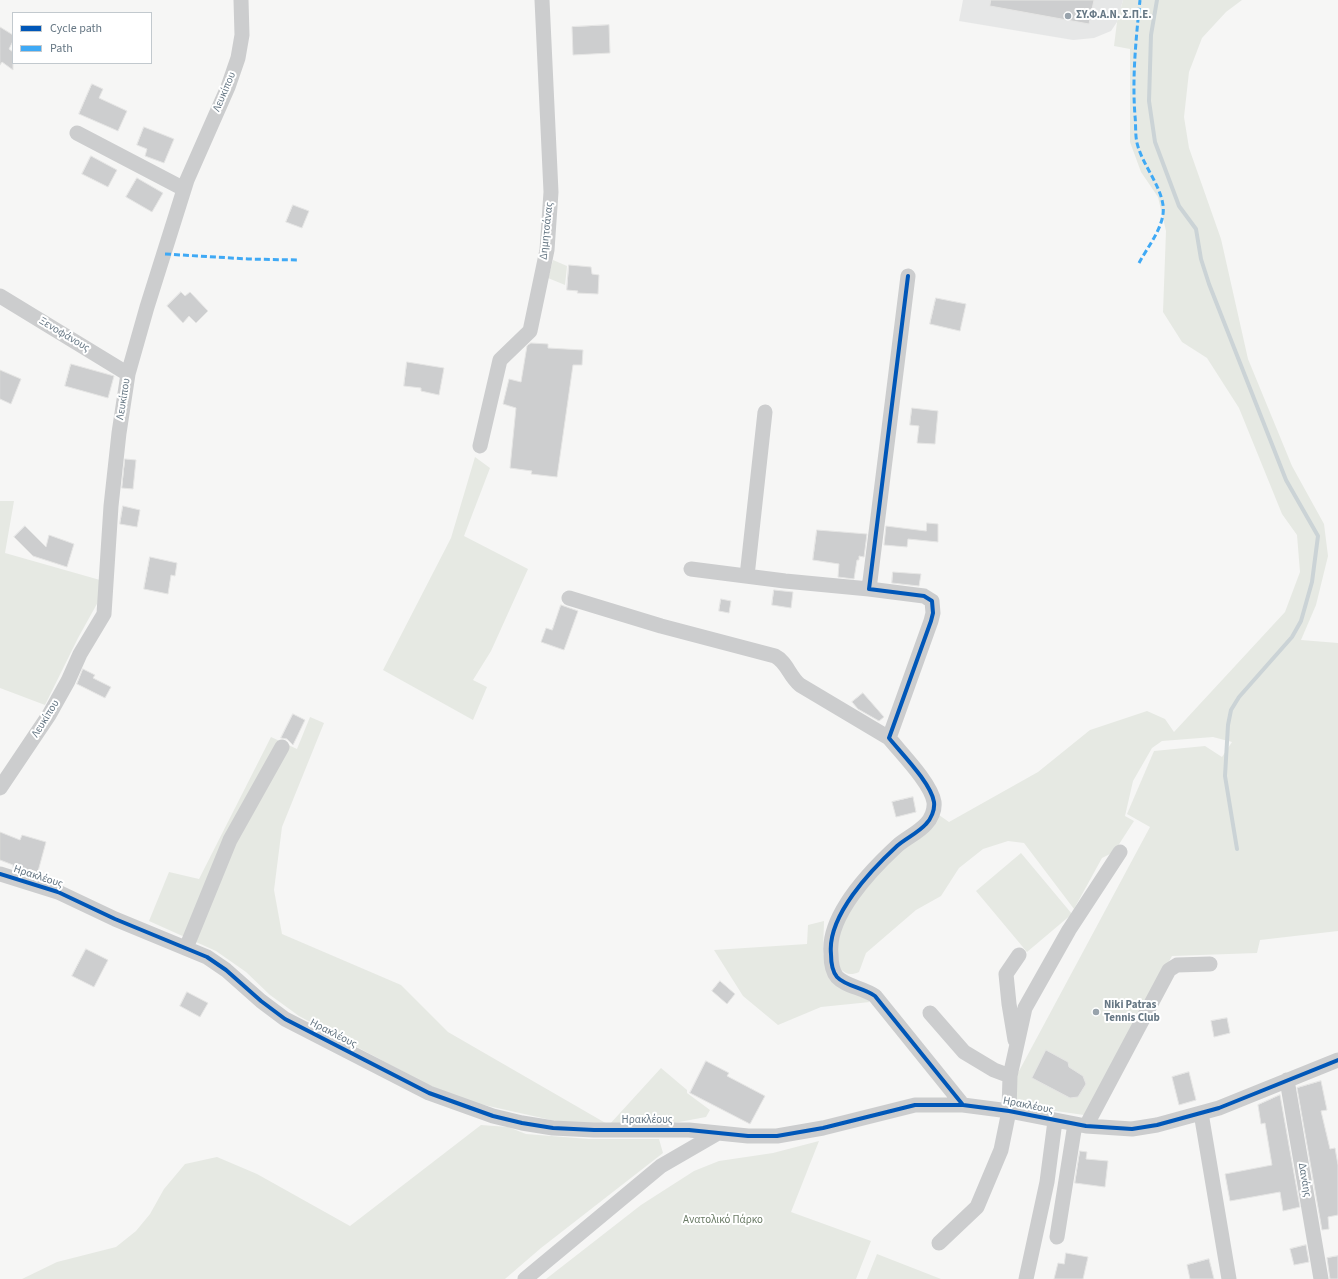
<!DOCTYPE html>
<html>
<head>
<meta charset="utf-8">
<style>
  body { margin:0 }
  #map { position:relative; width:1338px; height:1279px; overflow:hidden; background:#f6f6f5; font-family:"Source Sans 3",sans-serif }
  canvas { display:block }
  .legend { position:absolute; left:12px; top:12px; width:140px; height:52px; box-sizing:border-box; background:#fff; border:1px solid #c2c9ce; margin:0; padding:5px 7px; list-style:none; font-size:12px; color:#667784 }
  .legend li { display:flex; align-items:center; gap:8px; height:20px }
  .legend b { width:20px; border:1px solid #c2c9ce }
</style>
</head>
<body>
<div id="map">
<canvas width="1338" height="1279"></canvas>
<ul class="legend">
<li><b style="height:5px;background:#0057b8"></b>Cycle path</li>
<li><b style="height:5px;background:#3fa9f5"></b>Path</li>
</ul>
</div>
<script>
const c = document.querySelector('canvas').getContext('2d');
c.lineJoin = 'round';
function paint(path, color) { c.fillStyle = color; c.fill(path, 'evenodd'); }
function trace(path, color, width, dash) { c.strokeStyle = color; c.lineWidth = width; c.lineCap = dash ? 'butt' : 'round'; c.setLineDash(dash || []); c.stroke(path); }
function write(font, color, halo, rows, align = 'center') {
  c.font = font + ' "Source Sans 3",sans-serif'; c.lineWidth = 4; c.setLineDash([]); c.textBaseline = 'middle'; c.strokeStyle = halo; c.fillStyle = color; for (const [text, x, y, turn = 0] of rows) {
    c.save(); c.translate(x, y); c.rotate((+turn || 0) * Math.PI / 180); c.textAlign = isNaN(turn) ? turn : align; if (halo) c.strokeText(text, 0, 0); c.fillText(text, 0, 0); c.restore();
  }
}
paint(new Path2D(`
  M963,0H1123L1117,22L1111,31L1094,38L1073,40L959,21Z`), '#e6e7e7');
paint(new Path2D(`
  M1123,0H1242L1226,12L1202,38L1189,72L1184,117L1189,148L1221,239L1248,359L1292,466L1324,524L1328,556L1316,605L1301,640L1338,643V931L1260,940L1257,953L1172,956L1084,1115L1049,1110L1004,1099L1150,827L1127,814L1154,751L1205,746L1222,757L1232,742L1213,737L1162,741L1152,748L1133,781L1125,816L1134,821L1114,852L1102,858L1074,909L1024,843L1008,841L983,849L959,868L941,896L916,910L866,953L859,972C850,976 846,974 839,968L834,935L861,890L939,815L949,822L1038,772L1090,730L1147,711L1165,719L1174,732L1285,612L1300,572L1297,535L1282,514L1239,408L1207,358L1182,342L1163,312L1166,231L1158,197L1141,172L1130,142V49L1114,46L1117,22Z
  M553,260L567,266L565,285L548,278Z
  M475,457L490,468L464,536L528,569L491,651L473,680L487,687L473,720L383,670L451,538Z
  M0,501H14L5,553L100,580L98,602L78,638L45,705L0,688Z
  M310,717L324,723L282,827L274,890L282,934L401,985L448,1032L609,1125L661,1068L687,1090V1093L710,1110L706,1117L663,1125H609L560,1122L475,1103L445,1094L299,1016L270,995L246,972L216,951L149,921L169,872L199,879L271,737L297,749Z
  M1021,853L1072,914L1027,952L976,891Z
  M824,921L823,953L831,975L870,1002L821,1007L778,1025L743,996L714,950L807,944L808,925Z
  M481,1125L508,1127L526,1134L589,1139H659L663,1153L541,1248L505,1279H22L57,1262L116,1247L136,1231L150,1214L164,1189L185,1164L217,1157L257,1174L350,1226Z
  M819,1141L791,1212L871,1241L856,1279H546L641,1205L694,1171L719,1161L773,1153Z
  M877,1254L941,1279H867Z`), '#e6e9e3');
trace(new Path2D(`
  M1157,0L1151,35L1149,101L1155,142L1179,206L1196,229L1201,259L1209,284L1286,480L1318,536L1312,582L1301,621L1292,637L1239,697L1231,710L1228,725L1225,776L1237,849`), '#cbd3d6', 4);
const building = new Path2D(`
  M991,0H1094L1089,24L990,6Z
  M609,25L610,53L573,55L572,27Z
  M0,27L13,35V41L9,49L13,52V70L2,62L0,65Z
  M92,84L103,89L99,98L127,111L118,131L79,114Z
  M144,127L174,139L164,163L145,156L147,149L137,145Z
  M91,156L117,170L108,187L82,174Z
  M137,178L163,193L152,212L126,197Z
  M293,205L309,211L302,228L286,222Z
  M569,265L591,267L592,274L599,275L598,294L577,293L578,291L567,290Z
  M181,292L185,296L190,292L208,311L196,323L189,316L183,323L167,306Z
  M936,298L966,304L960,331L930,324Z
  M531,343L548,344V348L583,350L582,365H573L557,477L531,474L532,471L510,468L516,408L503,404L509,379L521,382L527,346Z
  M407,362L444,368L439,395L421,391V388L404,386Z
  M71,364L114,376L108,398L65,386Z
  M0,370L21,379L11,404L0,399Z
  M912,408L938,411L935,444L917,443L919,426L910,425Z
  M125,459L136,460L133,489L122,488Z
  M123,506L140,510L137,527L120,524Z
  M927,523L938,524V542L908,539L907,547L884,545L886,526L926,531Z
  M25,526L46,547L49,535L74,544L67,567L33,556L14,537Z
  M817,530L867,534L864,557L859,556V560H857L854,579L838,577L839,564L813,560Z
  M150,557L177,563L175,576L171,575L168,594L144,589Z
  M893,572L921,574L919,586L892,583Z
  M774,590L793,592L791,608L772,605Z
  M721,599L731,601L729,613L719,611Z
  M561,605L578,611L564,650L541,642L546,628L552,630Z
  M83,669L95,675L93,678L111,687L105,698L77,684Z
  M863,693L884,717L879,721L858,709L852,702Z
  M293,714L305,720L293,745L287,739L281,738Z
  M913,797L916,812L896,817L892,802Z
  M0,832L20,840L22,835L46,842L37,875L13,868V865L0,860Z
  M86,949L108,960L94,987L72,976Z
  M720,981L735,994L727,1004L712,991Z
  M187,992L208,1003L200,1017L180,1006Z
  M1227,1018L1230,1033L1214,1037L1211,1021Z
  M1046,1050L1068,1062L1069,1067L1083,1076L1086,1084L1078,1097L1070,1098L1032,1078Z
  M706,1061L729,1073L727,1076L765,1096L750,1124L690,1093Z
  M1189,1072L1196,1100L1179,1105L1172,1077Z
  M1321,1081L1327,1110L1321,1111L1330,1149L1335,1148L1338,1165V1215L1328,1217L1329,1229L1322,1230L1297,1088Z
  M1280,1095L1300,1207L1283,1211L1280,1192L1230,1201L1225,1174L1272,1165L1265,1123L1261,1124L1258,1105Z
  M1080,1151L1087,1152L1086,1159L1108,1161L1105,1187L1075,1183Z
  M1306,1245L1309,1262L1294,1265L1290,1249Z
  M1066,1253L1088,1257L1083,1279H1054L1058,1263L1064,1264Z
  M1338,1256V1279H1330L1327,1258Z
  M1209,1259L1214,1279H1190L1187,1265Z`);
paint(building, '#cdcecf');
trace(building, '#e5e5e4', 1);
trace(new Path2D(`
  M77,133L184,189
  M908,276L869,589L924,596L932,601L933,613L931,621L889,738C901,753 931,783 934,802C935,810 931,819 926,824C918,833 906,838 897,846C871,870 827,916 831,954C831,961 832,971 837,977C845,986 864,988 875,996L963,1105
  M0,296L128,374
  M480,446L500,360L530,331L547,250L551,192L542,0
  M691,569L785,581L869,589
  M747,576L765,412
  M569,598L661,626L775,656C787,662 789,676 800,685L889,738
  M0,788L49,715L68,681L80,654L104,614L111,506L119,433L128,374L147,307L187,180L228,87L238,58L242,35L241,0
  M0,874L58,892L115,919L207,957L226,970L261,1001L285,1019L429,1093L493,1116L522,1123L553,1128L594,1130H689L748,1136H777L823,1128L915,1105H963L1009,1111L1086,1126L1132,1129L1157,1125L1219,1108L1338,1060
  M186,948L230,840L282,747
  M930,1013L964,1052L994,1070L1010,1076
  M1015,1040L1009,1004L1006,974L1019,955
  M1287,1080L1321,1279
  M1201,1113L1229,1279
  M1086,1126L1169,970L1177,965L1210,964
  M1057,1237L1075,1124
  M939,1243L977,1207L1001,1150L1009,1111L1010,1076L1025,1008L1069,930L1120,852
  M525,1279L661,1166L718,1133
  M1026,1279L1047,1182L1055,1121`), '#cccdce', 15);
trace(new Path2D(`
  M165,254L248,259L297,260
  M1139,263C1148,246 1166,225 1163,205C1160,184 1142,164 1137,143C1135,134 1136,124 1135,116C1132,77 1136,39 1140,0`), '#3fa9f5', 3, [6, 3]);
trace(new Path2D(`
  M908,276L869,589L924,596L932,601L933,613L931,621L889,738C901,753 931,783 934,802C935,810 931,819 926,824C918,833 906,838 897,846C871,870 827,916 831,954C831,961 832,971 837,977C845,986 864,988 875,996L963,1105
  M0,874L58,892L115,919L207,957L226,970L261,1001L285,1019L429,1093L493,1116L522,1123L553,1128L594,1130H689L748,1136H777L823,1128L915,1105H963L1009,1111L1086,1126L1132,1129L1157,1125L1219,1108L1338,1060`), '#0057b8', 4);
for (const [x, y, r, color] of [
  [1068,16,4,"#98a3ac"],
  [1096,1012,4,"#98a3ac"]
]) { const dot = new Path2D(); dot.arc(x, y, r, 0, 2 * Math.PI); c.fillStyle = color; c.fill(dot); trace(dot, '#fff', 1.5); }
write('bold 11px', '#667784', '#fff', [
  ["ΣΥ.Φ.Α.Ν. Σ.Π.Ε.",1076,16],
  ["Niki Patras",1104,1006],
  ["Tennis Club",1104,1019]
], 'left');
write('11px', '#667784', '#fff', [
  ["Λευκίπου",225,92,-67],
  ["Δημητσάνας",547,231,-84],
  ["Ξενοφάνους",64,335,31],
  ["Λευκίπου",124,399,-81],
  ["Λευκίπου",46,719,-58],
  ["Ηρακλέους",38,877,18],
  ["Ηρακλέους",333,1034,27],
  ["Ηρακλέους",1028,1106,11],
  ["Ηρακλέους",647,1121],
  ["Δανάης",1304,1180,80]
]);
write('11px', '#6a7b65', '#fff', [
  ["Ανατολικό Πάρκο",723,1221]
]);
</script>
</body>
</html>
